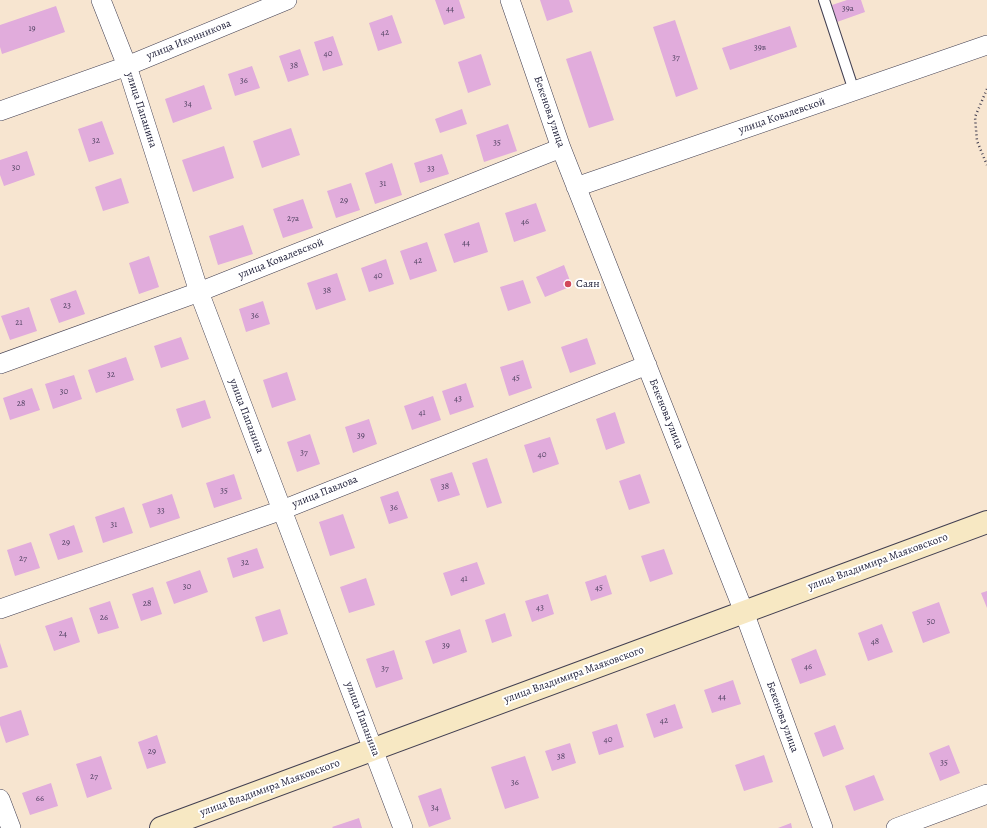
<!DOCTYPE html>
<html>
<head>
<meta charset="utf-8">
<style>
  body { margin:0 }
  canvas { display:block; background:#f7e5d0 }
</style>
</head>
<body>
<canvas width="987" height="828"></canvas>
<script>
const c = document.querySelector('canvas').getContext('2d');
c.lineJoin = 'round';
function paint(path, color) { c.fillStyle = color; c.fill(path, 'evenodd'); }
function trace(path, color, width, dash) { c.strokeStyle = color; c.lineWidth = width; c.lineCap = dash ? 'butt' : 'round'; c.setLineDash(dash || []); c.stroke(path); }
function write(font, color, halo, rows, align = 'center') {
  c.font = font + ' Alegreya,serif'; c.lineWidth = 4; c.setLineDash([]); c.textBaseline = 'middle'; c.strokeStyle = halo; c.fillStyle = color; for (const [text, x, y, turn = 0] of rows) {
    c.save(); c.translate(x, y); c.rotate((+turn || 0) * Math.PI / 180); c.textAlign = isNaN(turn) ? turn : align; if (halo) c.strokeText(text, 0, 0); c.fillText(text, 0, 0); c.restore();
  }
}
paint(new Path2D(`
  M435,0H459L465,18L444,25Z
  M540,0H569L573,12L547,21Z
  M847,0H861L865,12L837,22L832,5Z
  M56,6L65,32L2,54L0,47V25Z
  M392,15L402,43L378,51L369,23Z
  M675,20L698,89L676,97L653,27Z
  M790,26L797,47L730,70L722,48Z
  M333,36L343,65L323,71L314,42Z
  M300,49L309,75L288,82L279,56Z
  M591,51L614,120L589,128L566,59Z
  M481,54L491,85L468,93L458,62Z
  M252,66L260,88L235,96L228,74Z
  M204,85L212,109L173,123L165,99Z
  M462,109L467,124L440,133L435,119Z
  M102,121L114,154L89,162L78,129Z
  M508,124L517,151L484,162L476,135Z
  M291,128L300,155L262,168L253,141Z
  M224,146L234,178L193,192L182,160Z
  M27,151L35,175L4,186L0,175V160Z
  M442,154L449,174L420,183L414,163Z
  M392,163L402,195L375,204L365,173Z
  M121,178L129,203L103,211L95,187Z
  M351,183L360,210L336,218L327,191Z
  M303,199L313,228L283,238L273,209Z
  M536,203L546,231L514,242L505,213Z
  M479,222L488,252L454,263L444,234Z
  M243,225L253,254L218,265L209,236Z
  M427,242L437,271L410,280L400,251Z
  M149,256L159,287L139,294L129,263Z
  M386,259L394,284L369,292L361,268Z
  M564,265L572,286L545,297L536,277Z
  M337,273L346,300L316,310L307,283Z
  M523,280L531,303L508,311L500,287Z
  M76,290L85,314L59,323L50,299Z
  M263,301L270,324L246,332L239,309Z
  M29,307L37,331L10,340L1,316Z
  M181,337L189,359L161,368L154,346Z
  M587,338L596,364L570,373L561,347Z
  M126,357L134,380L96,393L88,370Z
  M523,360L532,388L509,396L500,367Z
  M287,372L296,400L272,408L263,380Z
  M74,375L82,399L53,409L45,384Z
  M466,383L474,407L450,415L442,391Z
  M32,388L40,410L10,420L3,398Z
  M433,396L441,420L412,430L404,406Z
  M205,400L211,418L182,428L176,409Z
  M615,412L625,443L606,450L596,419Z
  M369,419L377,444L353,453L345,427Z
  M310,434L320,464L297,472L287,442Z
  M550,437L559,464L533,473L524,445Z
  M487,458L502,503L487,508L472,463Z
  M452,472L460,495L438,502L430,479Z
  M234,474L242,499L214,508L206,483Z
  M640,474L650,503L629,510L619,481Z
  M398,491L408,518L389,524L380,497Z
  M172,494L180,518L150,528L142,504Z
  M124,507L133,533L103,543L95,517Z
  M343,514L355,548L330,556L319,522Z
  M74,525L83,552L58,560L49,534Z
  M31,542L40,568L15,576L7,550Z
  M257,548L264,568L233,578L227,558Z
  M664,549L673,574L650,582L641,556Z
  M477,562L485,584L451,596L443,573Z
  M200,570L208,592L174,604L166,582Z
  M606,575L612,594L591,601L585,582Z
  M366,578L375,605L349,613L340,587Z
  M153,587L162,614L141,621L132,594Z
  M987,591V608L981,593Z
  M548,594L554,614L532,622L525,601Z
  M110,601L119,628L98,634L89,608Z
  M939,602L950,633L923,643L912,612Z
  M280,609L288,634L263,642L255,617Z
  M505,613L512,636L492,643L485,620Z
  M72,617L80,642L54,651L45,626Z
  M882,624L893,652L868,661L858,633Z
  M460,629L467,652L433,664L425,641Z
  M0,643L8,667L0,669Z
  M816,649L826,675L800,684L791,659Z
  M394,650L403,679L376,688L366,659Z
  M733,680L741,704L712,713L704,690Z
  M675,704L683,728L654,738L646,714Z
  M21,710L29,735L6,743L0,725V717Z
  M617,724L624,747L599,755L592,732Z
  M835,725L844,749L823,757L814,733Z
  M157,735L166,763L147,769L138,742Z
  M570,743L576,763L552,771L545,751Z
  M949,745L960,773L940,781L929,753Z
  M764,755L773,782L744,791L735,765Z
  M101,756L112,789L87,798L76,764Z
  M525,756L539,798L505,809L491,767Z
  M874,775L884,800L854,811L845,786Z
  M51,783L58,806L30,815L22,793Z
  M441,788L451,819L429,827L418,796Z
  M359,818L362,828H333L332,827Z
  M791,823L792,828H778Z`), '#e1acdc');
const lane = new Path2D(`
  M824,0L854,91`);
const street = new Path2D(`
  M101,0L127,66L199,292L403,828
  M510,0L561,148L744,612L823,828
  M0,111L127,66L287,0
  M576,187L987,45
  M0,364L199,292L561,148
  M0,609L282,510L647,365
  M0,799L11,828
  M896,828L987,794`);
const secondary = new Path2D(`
  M161,828L987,522`);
trace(lane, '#423f51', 12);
trace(street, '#423f51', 20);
trace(secondary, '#423f51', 24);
trace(new Path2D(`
  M987,89L975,117L977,141L987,165`), '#423f51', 2.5, [1, 3]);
trace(lane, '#fff', 10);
trace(street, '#fff', 19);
trace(secondary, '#f7e8c3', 22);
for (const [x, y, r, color] of [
  [568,284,4,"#d1495b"]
]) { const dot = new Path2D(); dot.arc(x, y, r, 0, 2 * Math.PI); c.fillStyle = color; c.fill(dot); trace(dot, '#fff', 1.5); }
write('9px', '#524463', null, [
  ["44",450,9],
  ["39а",848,9],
  ["19",32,29],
  ["42",385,33],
  ["39в",760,48],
  ["40",328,54],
  ["37",676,58],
  ["38",294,66],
  ["36",244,81],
  ["34",188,104],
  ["32",96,141],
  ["35",497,143],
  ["30",16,168],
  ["33",431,169],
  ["31",383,184],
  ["29",344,201],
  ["27а",293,219],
  ["46",525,222],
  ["44",466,243],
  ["42",418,261],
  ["40",378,276],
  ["38",327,291],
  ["23",67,306],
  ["36",255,316],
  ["21",19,323],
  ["32",111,375],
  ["45",516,378],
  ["30",64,392],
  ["43",458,399],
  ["28",21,404],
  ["41",422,413],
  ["39",361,436],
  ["37",304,453],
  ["40",542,455],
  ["38",445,487],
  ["35",224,491],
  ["36",394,508],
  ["33",161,511],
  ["31",114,525],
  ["29",66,543],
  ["27",23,559],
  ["32",245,563],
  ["41",464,579],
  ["30",187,587],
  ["45",599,588],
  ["28",147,604],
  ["43",540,608],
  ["26",104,618],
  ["50",931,622],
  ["24",63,634],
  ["48",875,642],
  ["39",446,646],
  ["46",808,667],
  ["37",385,669],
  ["44",722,697],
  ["42",664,721],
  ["40",608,740],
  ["29",152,752],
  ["38",561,757],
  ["35",944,763],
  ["27",94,777],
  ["36",515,783],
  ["66",40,799],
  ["34",435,808]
]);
write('11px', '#22223b', '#fff', [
  ["улица Иконникова",189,40,-22],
  ["улица Папанина",141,110,72],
  ["Бекенова улица",549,112,71],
  ["улица Ковалевской",782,116,-19],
  ["улица Ковалевской",281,259,-22],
  ["Бекенова улица",666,414,68],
  ["улица Папанина",246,416,69],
  ["улица Павлова",325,492,-22],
  ["улица Владимира Маяковского",878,562,-20],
  ["улица Владимира Маяковского",574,675,-20],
  ["Бекенова улица",782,717,70],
  ["улица Папанина",362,719,69],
  ["улица Владимира Маяковского",270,788,-20]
]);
write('11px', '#22223b', '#fff', [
  ["Саян",576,284]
], 'left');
</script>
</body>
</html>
